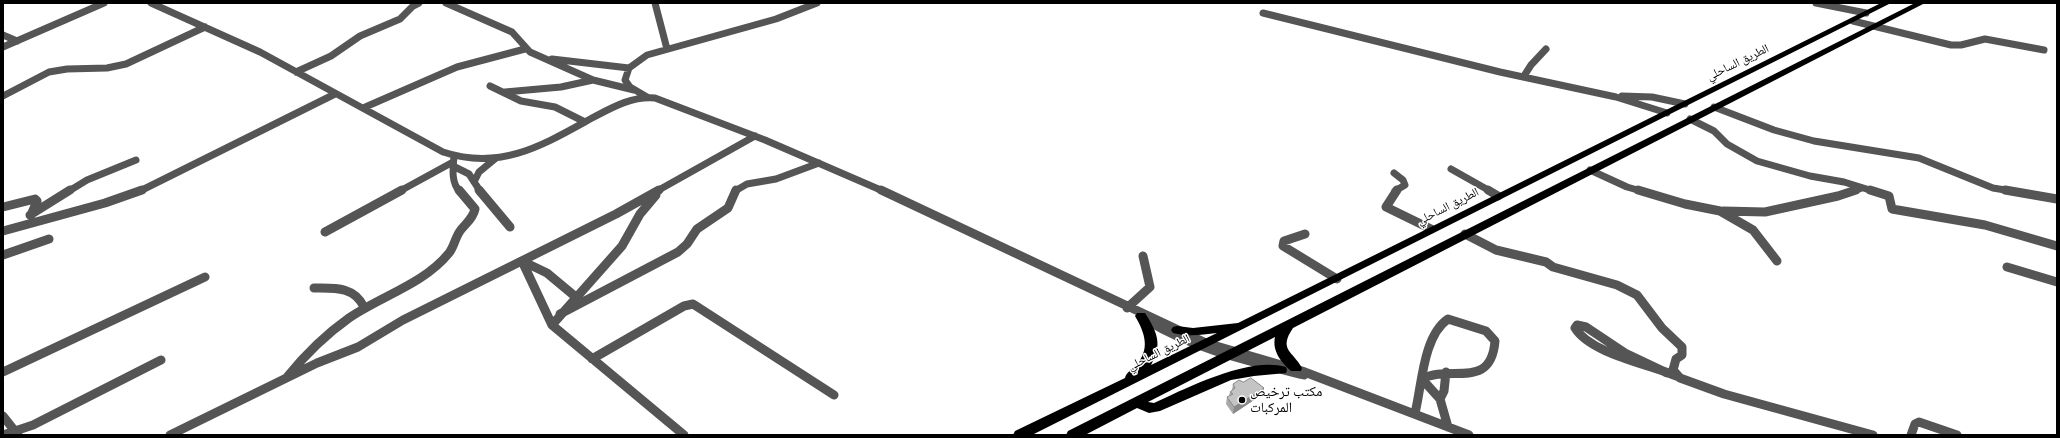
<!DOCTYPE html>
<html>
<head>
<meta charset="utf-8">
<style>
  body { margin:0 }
  #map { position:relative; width:2060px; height:438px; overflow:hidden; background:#fff; font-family:"Roboto Condensed",sans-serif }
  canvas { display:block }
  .frame { position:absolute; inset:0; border:4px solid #000; pointer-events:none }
</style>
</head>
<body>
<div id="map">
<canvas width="2060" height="438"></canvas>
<div class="frame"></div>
</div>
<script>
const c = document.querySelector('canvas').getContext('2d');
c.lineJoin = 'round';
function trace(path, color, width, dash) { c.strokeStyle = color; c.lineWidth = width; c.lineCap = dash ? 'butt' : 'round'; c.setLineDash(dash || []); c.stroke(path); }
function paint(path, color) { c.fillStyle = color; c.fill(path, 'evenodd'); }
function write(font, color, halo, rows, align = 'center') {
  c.font = font + ' "Roboto Condensed","Noto Naskh Arabic",sans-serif'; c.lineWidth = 3; c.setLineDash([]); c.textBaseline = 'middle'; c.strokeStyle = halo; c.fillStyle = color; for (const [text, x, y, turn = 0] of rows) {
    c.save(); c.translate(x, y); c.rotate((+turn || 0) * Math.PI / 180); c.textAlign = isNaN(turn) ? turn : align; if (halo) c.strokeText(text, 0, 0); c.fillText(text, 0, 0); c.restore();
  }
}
trace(new Path2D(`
  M151,3L260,52L443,152C501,171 543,145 592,118C613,107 632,96 655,98L765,140L883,191
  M446,3L512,32L530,52L593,80L634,90
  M655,3L667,49
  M1816,3L1866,13
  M1263,13L1500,72L1616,97L1667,113
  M1853,21L1951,45H1961L1985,39L2044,50
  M3,35L17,41
  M3,47L104,3
  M552,59L629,68
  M296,72L331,56L360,36L400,19L413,6L419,3
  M1524,76L1531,65L1546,49
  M490,86L521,101L555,107L585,122
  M505,92L561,87L593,80
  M3,96L49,72L67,69L107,68L126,64L205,27
  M1622,96L1652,97L1685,104
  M647,97L630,87L625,80L629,68L647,55L776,19L817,3
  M1714,107L1774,130L1814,141L1919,158L1993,188L2011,191
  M363,108L457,67L525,49
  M1690,119L1714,131L1727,144L1757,161L1810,176L1844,182L1873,191
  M454,156C453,169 451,181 459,191
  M453,166L469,174L480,191
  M1451,169L1490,191
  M1590,170L1627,187L1641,191
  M1394,173L1403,180L1405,185L1395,191
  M474,182L479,172L496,158
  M69,191L87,180L136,160
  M140,191L335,94
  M400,191L453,162
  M657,191L755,136
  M735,191L747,184L776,179L819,163
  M1853,191L1862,188`), '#555', 7);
trace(new Path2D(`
  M479,190L510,227
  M881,190L1206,343L1302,371L1469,435
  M1397,190L1386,207L1431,229
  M1488,190L1498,196
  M1638,190L1685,204L1720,211L1753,230L1777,261
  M1870,190L1889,196L1892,209L1985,225L2057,246
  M2005,190L2057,199
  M3,207L35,199L37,201L31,215
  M1723,211L1765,212L1838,196L1856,190
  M30,215L70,190
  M3,231L105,203L142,190
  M325,232L402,190
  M1305,234L1284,241L1283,246L1337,279
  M1465,234L1496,250L1546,262L1553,267L1617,285L1637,295L1662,328L1682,347V355L1676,359L1673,370L1680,378L1724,394L1873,435
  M3,255L49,239
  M522,261L552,325L684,435
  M522,261L547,273L577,298
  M2007,267L2057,282
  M314,288C334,288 354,286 364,307
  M1127,308L1150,287L1143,256
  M560,314L678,252L687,244L697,229L728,208L736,190
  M1148,321C1196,350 1250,361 1304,375
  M552,325L622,246L640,214L656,195
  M1577,325L1586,327L1625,353L1663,371C1638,362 1589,351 1575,328Z
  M592,359L684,306L693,304L834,395
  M1663,371L1679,377
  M1663,371L1667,373
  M3,372L205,277
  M287,377C305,355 325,335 349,318C381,296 424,284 449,253C454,247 455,238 460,231C465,224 473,219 475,209L459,190
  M1440,399L1444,391L1446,372
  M1415,413C1422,385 1423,336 1448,319L1486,331L1495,341C1491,391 1450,364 1422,379L1440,399L1448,427
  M3,416L18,435
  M3,435L33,425L161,360
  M170,435L317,363L358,347L403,320L616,214L659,190
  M1911,435L1915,424L1919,422L1957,435`), '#555', 9);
paint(new Path2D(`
  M1881,3H1891L1032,435H1013L1015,431L1125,378C1126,373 1131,370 1135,366C1151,350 1145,333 1135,316L1137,313H1145C1157,332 1163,344 1151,365L1217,333C1201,335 1188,337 1173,333L1171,330L1173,327L1177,326L1193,328L1238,323Z
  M1915,3H1925L1293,328C1278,350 1293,351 1302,368L1301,371H1291C1281,362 1272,351 1275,337L1148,402L1154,403C1187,388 1249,356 1286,367L1287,370L1286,373L1254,376L1231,380L1160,411L1149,413L1137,408L1085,435H1066L1068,431Z`), '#000');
paint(new Path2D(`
  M1243,382L1264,388L1263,394L1233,414L1226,404L1227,397L1229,396L1230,392L1232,390L1233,384Z`), '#a9a9a9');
paint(new Path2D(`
  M1264,388L1263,394L1233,414L1234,407Z`), '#898989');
const building = new Path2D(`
  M1251,378L1264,388L1234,407L1227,397L1233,394L1230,392L1235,388L1233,384L1239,380L1243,382Z`);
paint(building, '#c4c4c4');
trace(building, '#898989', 1);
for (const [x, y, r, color] of [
  [1242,400,4,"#000"]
]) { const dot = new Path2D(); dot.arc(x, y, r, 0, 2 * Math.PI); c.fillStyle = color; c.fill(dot); trace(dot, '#fff', 1.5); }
write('12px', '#000', '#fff', [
  ["الطريق الساحلي",1738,63,-26],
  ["الطريق الساحلي",1448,207,-27],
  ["الطريق الساحلي",1159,353,-26]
]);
write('14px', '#000', '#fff', [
  ["مكتب ترخيص",1250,392],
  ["المركبات",1250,408]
], 'left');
</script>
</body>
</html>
